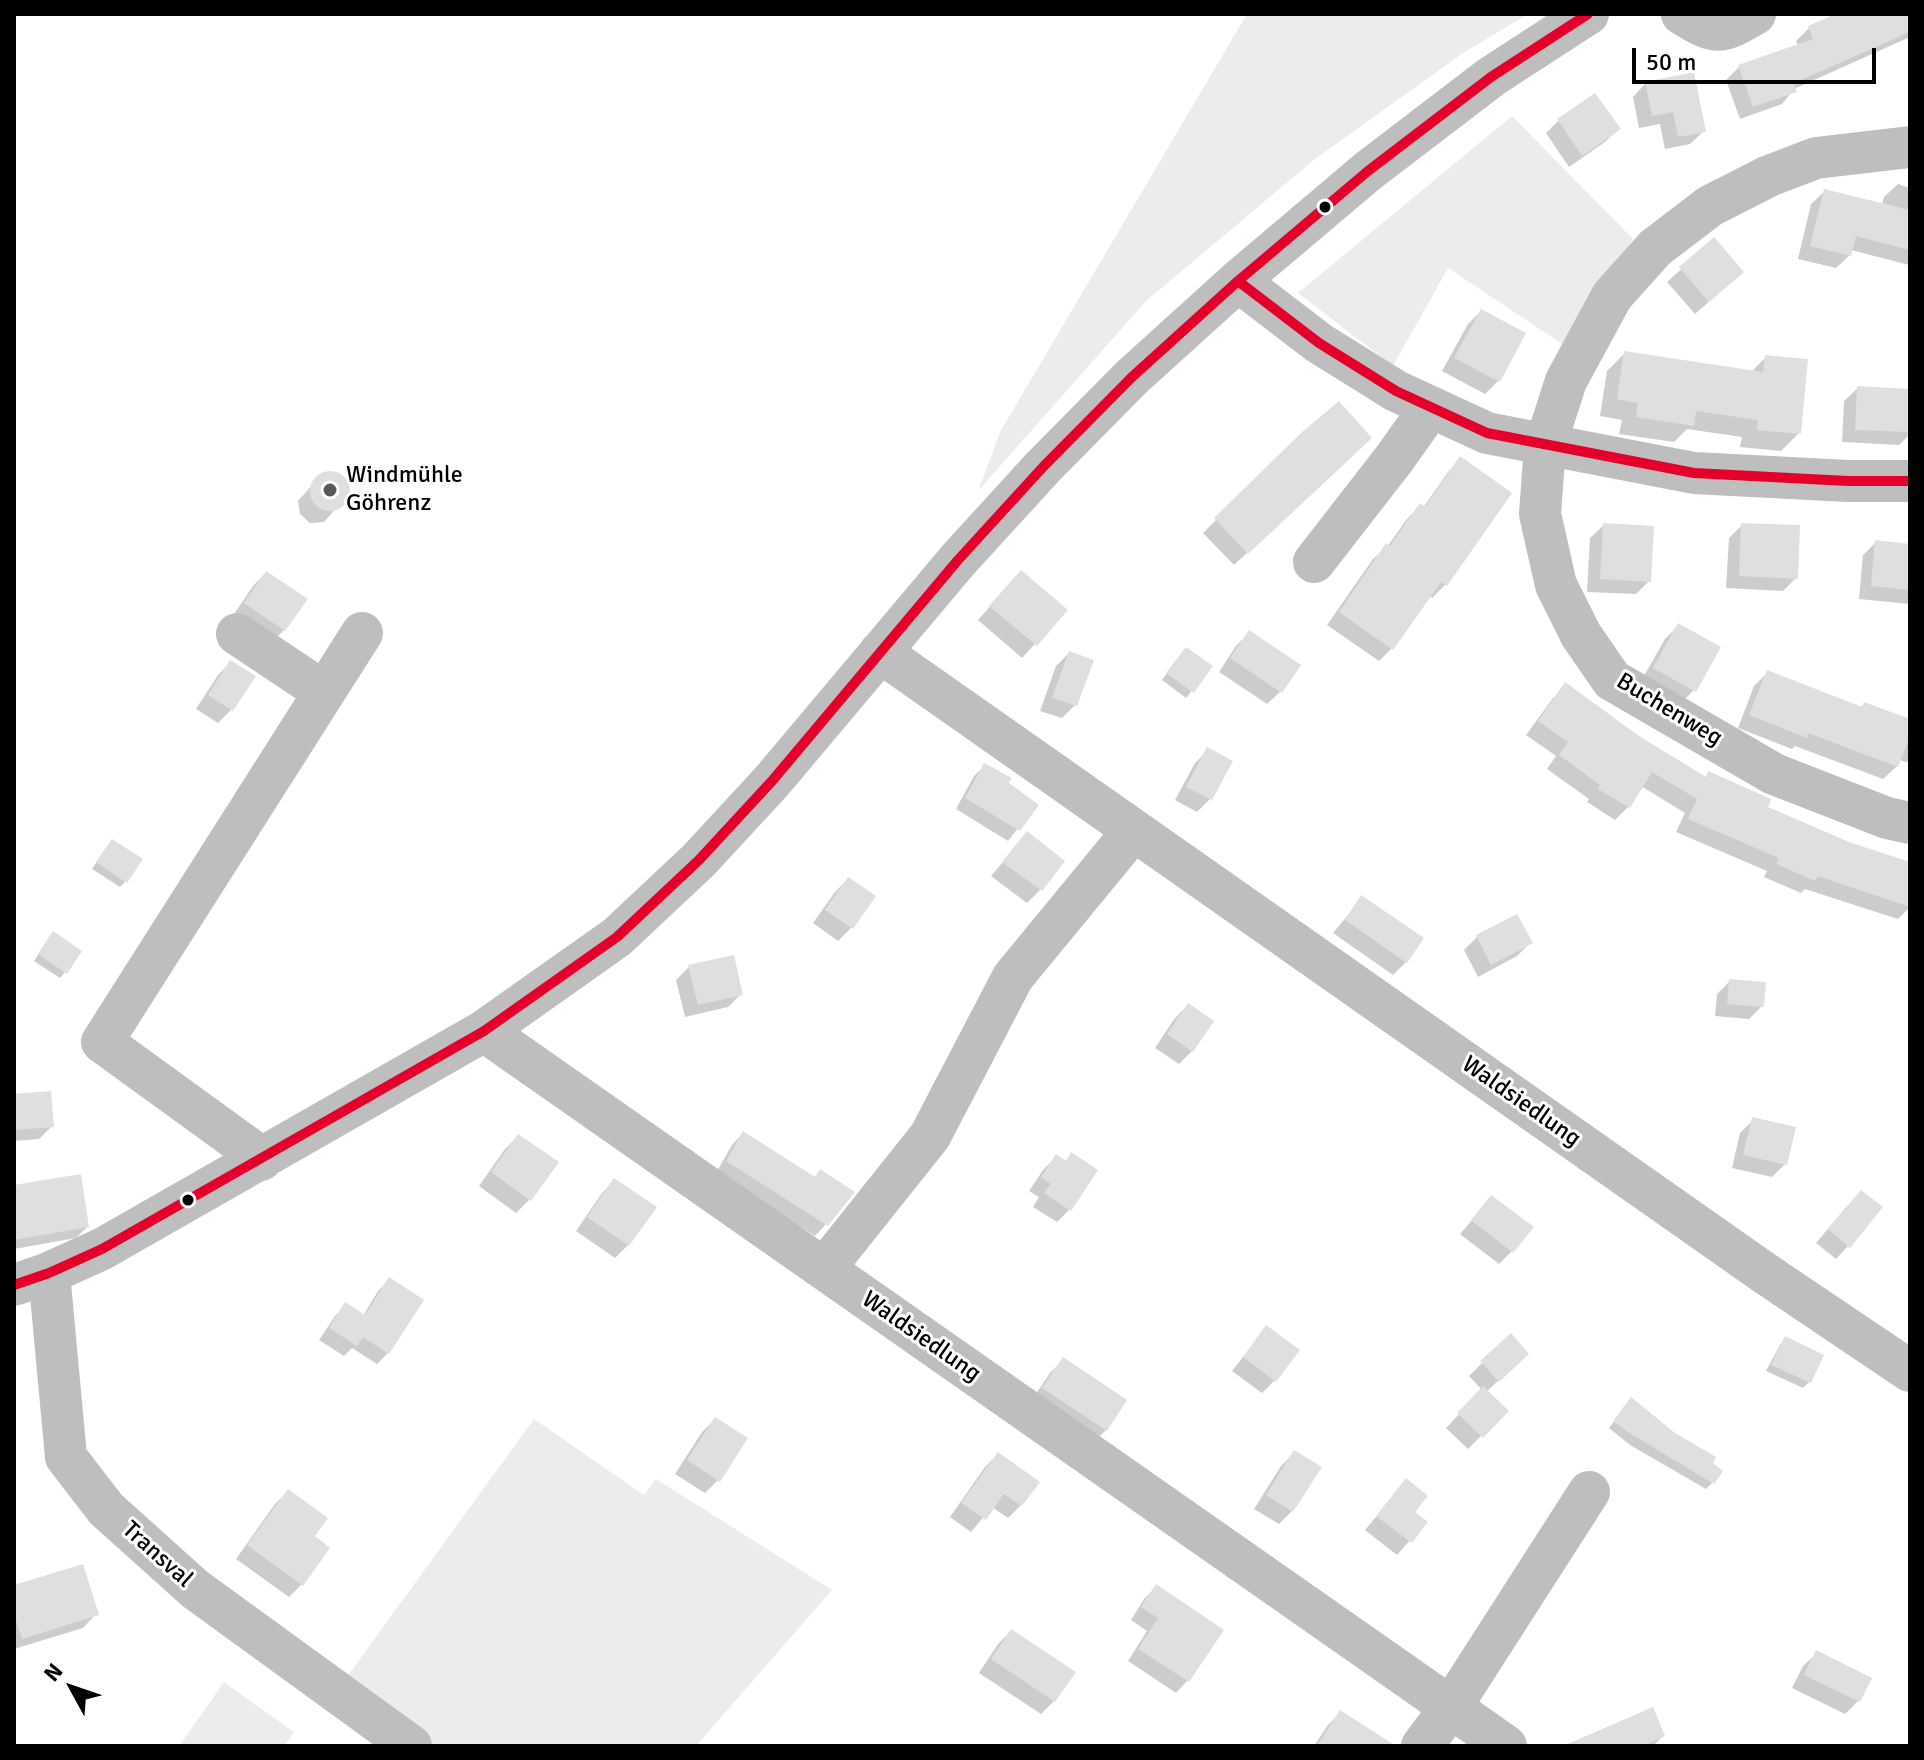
<!DOCTYPE html>
<html>
<head>
<meta charset="utf-8">
<style>
  body { margin:0 }
  #map { position:relative; width:1924px; height:1760px; overflow:hidden; background:#fff; font-family:Signika,sans-serif }
  canvas { display:block }
  .frame { position:absolute; inset:0; border:16px solid #000; pointer-events:none }
  .north { position:absolute; left:32px; top:1648px; width:80px; height:80px; -webkit-text-stroke:6px #fff; paint-order:stroke; rotate:310deg; font-size:22px; font-weight:700; line-height:32px; text-align:center; color:#000 }
  .north::after { content:''; display:block; margin:auto; width:28px; height:36px; background:#000; clip-path:polygon(50% 0,100% 100%,50% 72%,0 100%) }
  .scale { position:absolute; left:1632px; top:48px; width:244px; height:36px; box-sizing:border-box; border:4px solid #000; border-top:0; padding-left:10px; font-size:24px; line-height:28px; white-space:nowrap; color:#000; -webkit-text-stroke:6px #fff; paint-order:stroke }
</style>
</head>
<body>
<div id="map">
<canvas width="1924" height="1760"></canvas>
<div class="frame"></div>
<div class="north">N</div>
<div class="scale">50 m</div>
</div>
<script>
const c = document.querySelector('canvas').getContext('2d');
c.lineJoin = 'round';
function paint(path, color) { c.fillStyle = color; c.fill(path, 'evenodd'); }
function trace(path, color, width, dash) { c.strokeStyle = color; c.lineWidth = width; c.lineCap = dash ? 'butt' : 'round'; c.setLineDash(dash || []); c.stroke(path); }
function write(font, color, halo, rows, align = 'center') {
  c.font = font + ' Signika,sans-serif'; c.lineWidth = 6; c.setLineDash([]); c.textBaseline = 'middle'; c.strokeStyle = halo; c.fillStyle = color; for (const [text, x, y, turn = 0] of rows) {
    c.save(); c.translate(x, y); c.rotate((+turn || 0) * Math.PI / 180); c.textAlign = isNaN(turn) ? turn : align; if (halo) c.strokeText(text, 0, 0); c.fillText(text, 0, 0); c.restore();
  }
}
paint(new Path2D(`
  M1247,14H1528L1463,53L1315,159L1146,301L978,491L1000,432Z
  M1512,116L1633,239L1562,344L1448,268L1393,366L1298,293Z
  M534,1419L644,1495L656,1479L832,1590L696,1746H433L344,1681Z
  M224,1682L294,1732L284,1746H179Z`), '#ececec');
paint(new Path2D(`
  M1839,14H1910V37L1794,89L1782,104L1740,119L1726,80L1739,67L1798,46L1796,41L1809,28Z
  M1646,83L1704,131L1690,144L1665,149L1660,124L1639,128L1633,97Z
  M1559,120L1618,129L1605,142L1569,167L1546,133Z
  M1898,184L1910,188L1909,265L1851,250L1850,255L1836,268L1798,259L1811,204L1825,191L1882,205L1884,197Z
  M1714,240L1728,285L1695,314L1667,282Z
  M1481,311L1498,381L1485,394L1442,371L1468,324Z
  M1624,354L1751,372L1766,357L1799,433L1781,451L1740,447L1742,437L1687,429L1674,442L1619,434L1622,420L1600,416L1607,371Z
  M1858,388L1910,390V434L1899,445L1842,442L1844,401Z
  M1302,435L1356,451L1234,565L1203,533Z
  M1461,459L1445,585L1432,598L1429,595L1392,648L1379,661L1327,625L1373,559L1387,547L1407,519L1420,506L1423,508L1448,472Z
  M332,473L345,480L348,495L324,522L310,523L300,514L298,501L320,476Z
  M1604,525L1649,581L1636,594L1587,592L1590,538Z
  M1742,525L1796,578L1783,591L1726,588L1729,538Z
  M1876,542L1910,546V604L1859,599L1863,555Z
  M266,573L284,630L271,643L232,617L253,586Z
  M1008,586L1065,611L1022,658L978,620Z
  M1678,626L1694,690L1681,703L1641,681L1665,639Z
  M1249,633L1280,692L1267,704L1219,672L1236,646Z
  M1069,653L1075,705L1062,718L1040,711L1056,666Z
  M1180,655L1211,667L1186,698L1162,680Z
  M231,662V710L218,723L196,709L218,675Z
  M1767,673L1860,708L1864,704L1910,721V763L1899,760L1897,766L1883,779L1795,746L1792,749L1738,728L1754,686Z
  M1566,685L1638,737L1704,778L1709,774L1765,808L1849,844L1910,864V907L1898,919L1805,889L1801,893L1764,877L1767,871L1676,832L1685,813L1641,786L1628,807L1615,820L1587,802L1589,799L1547,769L1556,756L1526,735L1553,698Z
  M1208,750L1210,799L1197,812L1175,800L1195,763Z
  M985,765L1036,805L1008,841L956,809L974,776Z
  M1027,834L1040,890L1027,903L991,876Z
  M107,847L125,882L120,887L92,869Z
  M848,879L873,897L851,928L838,941L813,923L835,892Z
  M1362,898L1406,962L1393,975L1333,933Z
  M1477,937L1530,943L1517,956L1478,977L1464,950Z
  M47,940L65,972L60,978L34,961Z
  M689,967L741,994L728,1007L685,1017L676,980Z
  M1730,981L1762,1006L1749,1019L1715,1016L1717,994Z
  M1188,1005L1192,1051L1179,1064L1155,1048L1175,1018Z
  M14,1096L52,1126L39,1139L14,1141Z
  M1753,1120L1785,1164L1772,1177L1732,1168L1740,1133Z
  M743,1133L813,1179L821,1171L826,1224L815,1236L716,1173L732,1145Z
  M518,1136L529,1200L516,1213L479,1186L505,1149Z
  M1072,1155L1070,1209L1057,1222L1033,1207L1039,1197L1029,1191L1043,1170L1056,1157L1064,1162Z
  M615,1180L628,1245L615,1258L576,1231L602,1193Z
  M14,1187L87,1227L76,1238L14,1249Z
  M1492,1197L1512,1251L1499,1264L1460,1234Z
  M1848,1205V1246L1836,1259L1816,1243Z
  M389,1280L388,1353L377,1364L352,1348L344,1356L319,1340L335,1316L346,1305L363,1316L378,1291Z
  M1266,1328L1275,1380L1262,1393L1232,1371Z
  M1785,1339L1809,1382L1803,1388L1766,1371L1780,1345Z
  M1527,1354L1486,1392L1506,1411L1468,1449L1446,1428L1482,1390L1469,1376L1482,1363Z
  M1063,1360L1106,1430L1093,1443L1031,1401L1050,1373Z
  M1626,1406L1720,1471L1712,1483L1706,1489L1630,1445L1609,1428Z
  M715,1419L718,1480L705,1493L675,1474L702,1432Z
  M1294,1453L1292,1511L1279,1524L1254,1509L1281,1466Z
  M998,1454L1021,1505L1008,1518L992,1507L971,1532L950,1517L985,1467Z
  M1406,1481L1413,1512L1425,1523L1397,1555L1365,1530Z
  M288,1491L312,1537L302,1584L289,1597L236,1559L275,1504Z
  M1156,1587L1221,1630L1187,1681L1176,1693L1128,1661L1147,1631L1131,1620L1144,1599Z
  M14,1588L96,1614L83,1628L14,1649Z
  M1011,1631L1054,1701L1041,1714L979,1673L998,1644Z
  M1817,1653L1869,1679L1858,1701L1845,1714L1792,1688L1803,1666Z
  M1341,1712L1361,1746H1314L1328,1725Z
  M1663,1736L1653,1746H1592Z`), '#0003');
paint(new Path2D(`
  M1836,14H1910V32L1794,83L1797,92L1753,107L1738,65L1813,39L1808,26Z
  M1694,72L1706,132L1678,137L1673,112L1652,116L1645,82Z
  M1595,93L1621,129L1582,156L1557,119Z
  M1824,189L1910,210V250L1856,236L1851,256L1810,246Z
  M1714,237L1744,272L1709,302L1679,267Z
  M1481,309L1526,333L1500,382L1454,358Z
  M1624,351L1763,372L1765,355L1808,359L1801,434L1757,430L1758,420L1696,411L1694,426L1636,417L1638,403L1617,399Z
  M1857,386L1910,389V432L1855,430Z
  M1339,401L1372,438L1248,554L1214,518L1301,433Z
  M1460,456L1512,493L1447,586L1441,582L1393,650L1339,612L1386,543L1390,546L1420,503L1425,507Z
  M310 491a20 20 0 1 1 40 0a20 20 0 1 1-40 0Z
  M1603,523L1654,526L1651,582L1600,579Z
  M1741,523L1800,525L1798,579L1739,576Z
  M1875,540L1910,544V590L1871,586Z
  M1021,570L1068,610L1037,646L989,606Z
  M266,571L308,599L285,631L244,603Z
  M1678,623L1721,647L1696,692L1653,668Z
  M1249,630L1301,665L1282,693L1230,658Z
  M1186,647L1213,666L1194,693L1166,673Z
  M1069,651L1094,660L1077,706L1052,698Z
  M230,660L256,676L233,711L208,695Z
  M1767,670L1862,707L1864,702L1910,719V736L1898,767L1808,733L1807,738L1749,715Z
  M1565,682L1639,736L1706,777L1708,771L1771,799L1768,807L1849,842L1910,862V907L1818,876L1815,881L1776,864L1779,858L1688,819L1697,799L1652,772L1630,808L1598,789L1600,785L1559,755L1568,742L1538,721Z
  M1207,747L1233,761L1212,800L1186,787Z
  M984,763L1012,778L1009,783L1039,805L1020,831L965,798Z
  M1027,831L1065,861L1042,891L1002,862Z
  M112,839L143,859L127,883L96,862Z
  M848,877L876,896L853,929L825,910Z
  M1361,895L1424,938L1407,963L1345,920Z
  M1517,914L1533,943L1491,965L1476,935Z
  M53,931L82,951L67,974L38,954Z
  M734,955L743,995L698,1005L688,965Z
  M1729,979L1766,982L1764,1007L1727,1004Z
  M1188,1003L1214,1021L1193,1052L1167,1034Z
  M51,1091L54,1127L14,1130V1094Z
  M1752,1117L1796,1127L1787,1165L1743,1155Z
  M743,1131L815,1177L820,1169L855,1192L828,1226L726,1161Z
  M518,1134L559,1162L531,1201L491,1172Z
  M1071,1152L1098,1170L1071,1211L1044,1193L1051,1184L1041,1177L1056,1154L1066,1161Z
  M81,1174L89,1227L14,1240V1185Z
  M614,1178L657,1207L629,1246L587,1217Z
  M1861,1190L1883,1207L1850,1248L1828,1229Z
  M1491,1195L1534,1227L1513,1253L1471,1220Z
  M389,1277L424,1300L389,1354L363,1337L357,1346L329,1328L345,1302L365,1315Z
  M1266,1325L1300,1350L1276,1382L1243,1357Z
  M1511,1333L1529,1354L1499,1382L1480,1361Z
  M1785,1336L1824,1355L1811,1383L1771,1365Z
  M1063,1357L1127,1400L1107,1431L1042,1388Z
  M1483,1386L1509,1411L1483,1438L1457,1413Z
  M1631,1397L1675,1433L1716,1457L1713,1463L1723,1471L1714,1484L1628,1432L1613,1421Z
  M715,1417L748,1438L720,1482L687,1460Z
  M1294,1450L1322,1467L1293,1512L1266,1495Z
  M998,1452L1040,1482L1022,1506L1004,1494L986,1520L961,1503Z
  M1406,1478L1428,1496L1415,1512L1428,1522L1412,1543L1376,1516Z
  M288,1489L328,1518L315,1536L330,1548L303,1586L247,1545Z
  M83,1564L99,1615L22,1639L14,1614V1585Z
  M1156,1584L1224,1630L1189,1682L1138,1649L1158,1618L1141,1607Z
  M1011,1629L1076,1672L1055,1702L991,1659Z
  M1816,1650L1872,1678L1860,1702L1804,1675Z
  M1653,1707L1665,1736L1643,1746H1563Z
  M1340,1710L1396,1746H1317Z`), '#dfdfdf');
trace(new Path2D(`
  M1682,14C1717,36 1721,34 1755,14
  M1910,147L1816,158L1769,176L1710,206L1655,248L1612,296L1566,381L1545,446L1540,514L1556,585L1581,635L1612,680L1774,774L1887,818L1910,823
  M1238,281L1319,343L1396,391L1487,433L1694,473L1848,481H1910
  M1314,562L1394,459L1431,407
  M237,634L324,692
  M880,652L1766,1274L1910,1371
  M484,1031L1506,1746
  M261,1160L255,1153L102,1042L362,633
  M824,1269L930,1136L1013,977L1134,830
  M49,1273L66,1457L106,1509L195,1589L411,1746
  M14,1285L49,1273L102,1249L484,1031L617,937L699,860L772,781L958,560L1043,467L1132,377L1238,281L1368,171L1491,77L1588,14
  M1422,1746L1451,1707L1589,1492`), '#bebebe', 42);
trace(new Path2D(`
  M1238,281L1319,343L1396,391L1487,433L1694,473L1848,481H1910
  M14,1285L49,1273L102,1249L484,1031L617,937L699,860L772,781L958,560L1043,467L1132,377L1238,281L1368,171L1491,77L1588,14`), '#e4002b', 10);
for (const [x, y, r, color] of [
  [1325,207,7,"#000"],
  [330,490,8,"#595959"],
  [188,1200,7,"#000"]
]) { const dot = new Path2D(); dot.arc(x, y, r, 0, 2 * Math.PI); c.fillStyle = color; c.fill(dot); trace(dot, '#fff', 3); }
write('24px', '#000', '#fff', [
  ["Windmühle",346,476],
  ["Göhrenz",346,504]
], 'left');
write('24px', '#000', '#fff', [
  ["Buchenweg",1669,710,31],
  ["Waldsiedlung",1521,1102,35],
  ["Waldsiedlung",921,1337,35],
  ["Transval",157,1555,42]
]);
</script>
</body>
</html>
